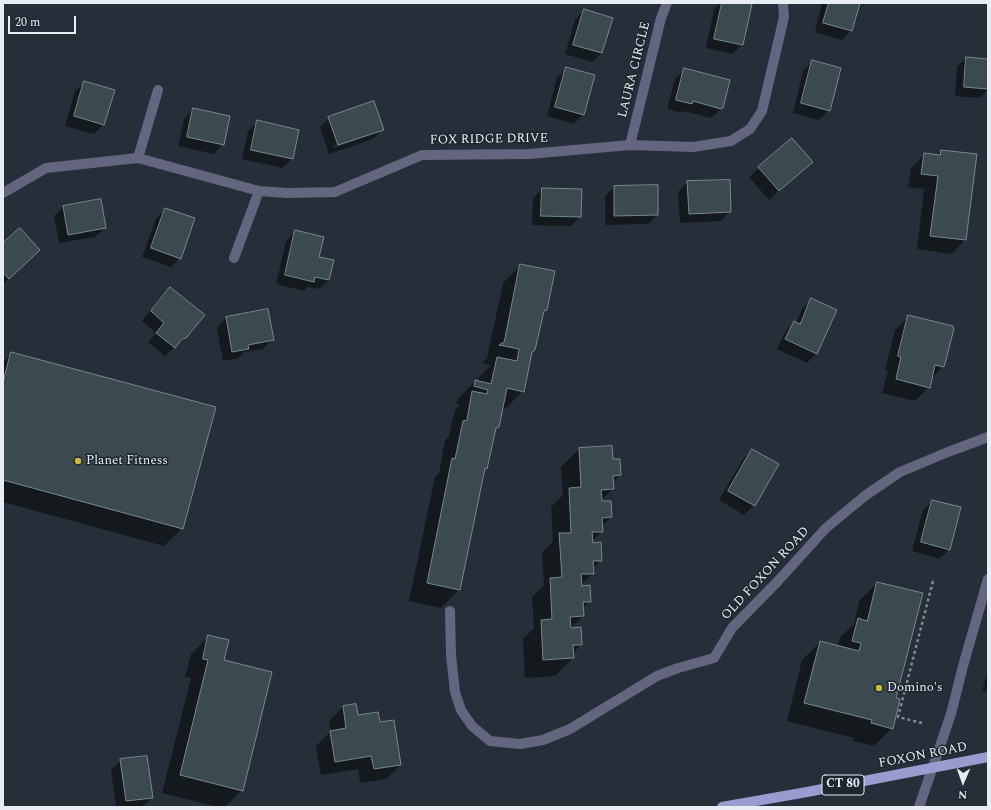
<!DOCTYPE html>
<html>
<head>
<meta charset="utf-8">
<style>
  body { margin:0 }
  #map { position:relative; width:991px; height:810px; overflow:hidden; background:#262f39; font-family:Spectral,serif }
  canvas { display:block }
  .frame { position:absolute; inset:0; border:4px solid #e8edf4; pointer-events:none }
  .north { position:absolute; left:943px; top:762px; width:40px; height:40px; -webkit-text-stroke:3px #1d252f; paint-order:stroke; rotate:182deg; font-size:11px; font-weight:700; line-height:16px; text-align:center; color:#e8edf4 }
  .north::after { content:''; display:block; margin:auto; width:14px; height:18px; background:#e8edf4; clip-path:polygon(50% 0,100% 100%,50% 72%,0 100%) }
  .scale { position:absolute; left:8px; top:16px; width:68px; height:18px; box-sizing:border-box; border:2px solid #e8edf4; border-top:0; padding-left:5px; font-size:12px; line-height:14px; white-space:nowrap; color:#e8edf4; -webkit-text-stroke:3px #1d252f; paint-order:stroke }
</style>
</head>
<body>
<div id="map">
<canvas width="991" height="810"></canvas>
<div class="frame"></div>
<div class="north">N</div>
<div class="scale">20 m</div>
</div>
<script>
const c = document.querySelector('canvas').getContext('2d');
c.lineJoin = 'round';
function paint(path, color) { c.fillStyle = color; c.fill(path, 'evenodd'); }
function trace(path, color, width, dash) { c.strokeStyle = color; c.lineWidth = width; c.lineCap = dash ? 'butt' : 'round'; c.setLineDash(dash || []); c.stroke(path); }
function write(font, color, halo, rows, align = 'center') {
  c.font = font + ' Spectral,serif'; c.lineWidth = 3; c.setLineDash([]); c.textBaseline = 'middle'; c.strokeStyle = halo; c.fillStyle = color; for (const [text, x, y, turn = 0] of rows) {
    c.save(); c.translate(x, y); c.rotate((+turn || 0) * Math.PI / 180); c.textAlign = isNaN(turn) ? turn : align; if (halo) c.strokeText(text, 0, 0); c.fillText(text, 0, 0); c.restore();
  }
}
paint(new Path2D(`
  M720,3H741L742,44L733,54L706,48L714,9Z
  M822,3H859L851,30L842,40L815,32Z
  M584,10L602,53L592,62L565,54L575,20Z
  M966,58L988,60V90L980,98L955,96L957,67Z
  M813,61L829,110L819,120L793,113L803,71Z
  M567,68L583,115L574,124L547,116L557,78Z
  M685,69L722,108L712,117L711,118L684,111L681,113L667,109L675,79Z
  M85,82L114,90L103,125L94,134L65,126L75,91Z
  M193,109L223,144L214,154L178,146L184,119Z
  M329,118L383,129L373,139L329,154L320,127ZM373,132V134L334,148L333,146Z
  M258,121L298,130L292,159L282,168L242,159L248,131Z
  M792,139L802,171L769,200L749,177L759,168Z
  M941,151L965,240L951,254L917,249L924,189L908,187L911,168L925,154L937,155Z
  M688,182L730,211L721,221L680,223L678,192Z
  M614,187L657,215L648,224L605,225V196Z
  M542,189L580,217L571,226L532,225L533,198Z
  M63,207L105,228L95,237L59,243L54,216Z
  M165,209L180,258L171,267L142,257L156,219Z
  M295,232L318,258L333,261L329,280L319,289L308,287L304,291L276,284L286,241Z
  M3,245L30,259L3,284Z
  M521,265L546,309L542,313L534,350L531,354L523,391L505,409H502L498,426L494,431L486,468L483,471L459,590L441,608L409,601L435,477L439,473L445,440L449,436L455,410L460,405L456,404L457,400L475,381L478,382L479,377L491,365L482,363L487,358L503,283Z
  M170,289L186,337L165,356L148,342L156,333L142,321L160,298Z
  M811,300L817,353L807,363L777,349L785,332L794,322L796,323L802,309Z
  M267,310L272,339L263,349L244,352L239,358L223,361L217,328L226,318Z
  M909,316L943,366L931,379L929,387L915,401L882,393L888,371L885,370L895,330Z
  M12,353L182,528L164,546L3,502V362Z
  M579,449L612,460L620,475L613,482V489L599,502L611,517L602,526V531L592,542L601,560L592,569L593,573L581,585L590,601L582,609L583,616L570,629L581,645L573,653V658L555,676L525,678L523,639L534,628L532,597L544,585L542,553L553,541L551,507L563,495L561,467Z
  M752,450L754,505L744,515L719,500L743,459Z
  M932,501L949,549L940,559L912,551L923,510Z
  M877,583L895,699L892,728L874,746L853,741L854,738L787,721L802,660L820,642L838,646L840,637L854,624L859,601Z
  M209,636L223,661L242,790L225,807H218L162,793L191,678L185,677L191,654Z
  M988,669V692L982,691Z
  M343,707L357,716L379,723L400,765L386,779L360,783L358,769L321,775L316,746L331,731L329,721Z
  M121,760L152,798L142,807H116L111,770Z`), '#0007');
const building = new Path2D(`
  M722,3H745L752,4L743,45L714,39Z
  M829,3H860L852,31L823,23Z
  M584,9L613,18L602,53L573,45Z
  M966,57L988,59V89L964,87Z
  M812,60L841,68L830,111L801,103Z
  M566,67L595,75L584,115L555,107Z
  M684,68L730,80L723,108L721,109L693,101L692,104L676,100Z
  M84,81L115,90L104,125L74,116Z
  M374,101L384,130L338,145L328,117Z
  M193,108L230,116L224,145L187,137Z
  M257,120L299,130L293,159L251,150Z
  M792,138L813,162L779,191L758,167Z
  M941,150L977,154L966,240L930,236L938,176L921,174L924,153L940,155Z
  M730,180L731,212L689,214L687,181Z
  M658,185V215L614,216V186Z
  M542,188L582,189L581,217L541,216Z
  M101,199L106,228L68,235L63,206Z
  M165,208L195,218L181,259L151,248Z
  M20,228L40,250L9,279L3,272V243Z
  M295,230L324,237L319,257L334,260L329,280L315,277L314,282L285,275Z
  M520,264L555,271L547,310L544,311L535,350L532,352L524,392L507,388L499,427L496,428L487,469L485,468L460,590L427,583L452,458L455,459L463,421L467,420L472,391L487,394L488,390L474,386L475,380L491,384L497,357L517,361L519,349L499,345L504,342Z
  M170,287L205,315L186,338L182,339L175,348L156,333L164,323L151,311Z
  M811,298L837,310L817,354L785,339L794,321L800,324Z
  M268,309L274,340L248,345L249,349L232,352L226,317Z
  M908,315L953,326L954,329L944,367L935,365L930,388L896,379L901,357L898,356Z
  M11,352L216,407L183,529L3,480V383Z
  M612,446L613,459H620L621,475L613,476L614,489L601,490L602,501H611L612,517L602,518L603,532H592L593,543L601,542L602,561H593L594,574H581L582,586L590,585L591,602H583L584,616L570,617L571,628L581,627L582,645H573L574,658L543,660L541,620L552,619L550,578L562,577L559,533H571L569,488L581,487L579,448Z
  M752,449L779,464L755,506L728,491Z
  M932,500L961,507L950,550L921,542Z
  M877,582L923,593L896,698L900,699L893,729L871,723L872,720L804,703L820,641L859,651L861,643L852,641L858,618L867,621Z
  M208,635L229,640L224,660L272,672L243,791L180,775L208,660L203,659Z
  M356,704L358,715L378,712L380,722L394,720L401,765L374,769L371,756L335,762L330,731L346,728L343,706Z
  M147,756L153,798L126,801L120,759Z`);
paint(building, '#3a4a50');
trace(building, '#77888e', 1);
trace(new Path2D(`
  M922,723L898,717L933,581`), '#838a92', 2.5, [3, 3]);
trace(new Path2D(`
  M630,145L661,18L667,3
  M138,158L158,90
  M3,193L46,168L138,158L259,191L287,193L335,192L422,155L529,154L630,145L693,147L731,141L750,129L762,111L784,17L783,3
  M234,258L259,191
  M450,611L451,655L455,692L461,710L472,726L490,741L520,744L543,740L570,729L657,676L678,668L714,658L732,628L778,581L826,528L866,495L900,472L948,452L988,437
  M919,807L951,714L963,666L988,579`), '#64657f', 10);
trace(new Path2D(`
  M722,807L807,792L988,757`), '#9a9bcf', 10);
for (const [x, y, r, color] of [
  [78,461,4,"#ceb837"],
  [879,688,4,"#ceb837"]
]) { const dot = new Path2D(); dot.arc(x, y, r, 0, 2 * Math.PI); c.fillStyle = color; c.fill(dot); trace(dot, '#1d252f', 1.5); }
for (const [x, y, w] of [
  [843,785,42]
]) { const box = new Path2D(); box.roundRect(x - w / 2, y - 10, w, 20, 3); c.fillStyle = '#1d252f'; c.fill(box); trace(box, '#e8edf4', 1); }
write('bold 12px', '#e8edf4', null, [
  ["CT 80",843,785]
]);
write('13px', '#e8edf4', '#1d252f', [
  ["LAURA CIRCLE",635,70,-76],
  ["FOX RIDGE DRIVE",489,140,-1],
  ["OLD FOXON ROAD",766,574,-47],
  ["FOXON ROAD",923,756,-11]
]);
write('13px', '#e8edf4', '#1d252f', [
  ["Planet Fitness",86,461],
  ["Domino's",887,688]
], 'left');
</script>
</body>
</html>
